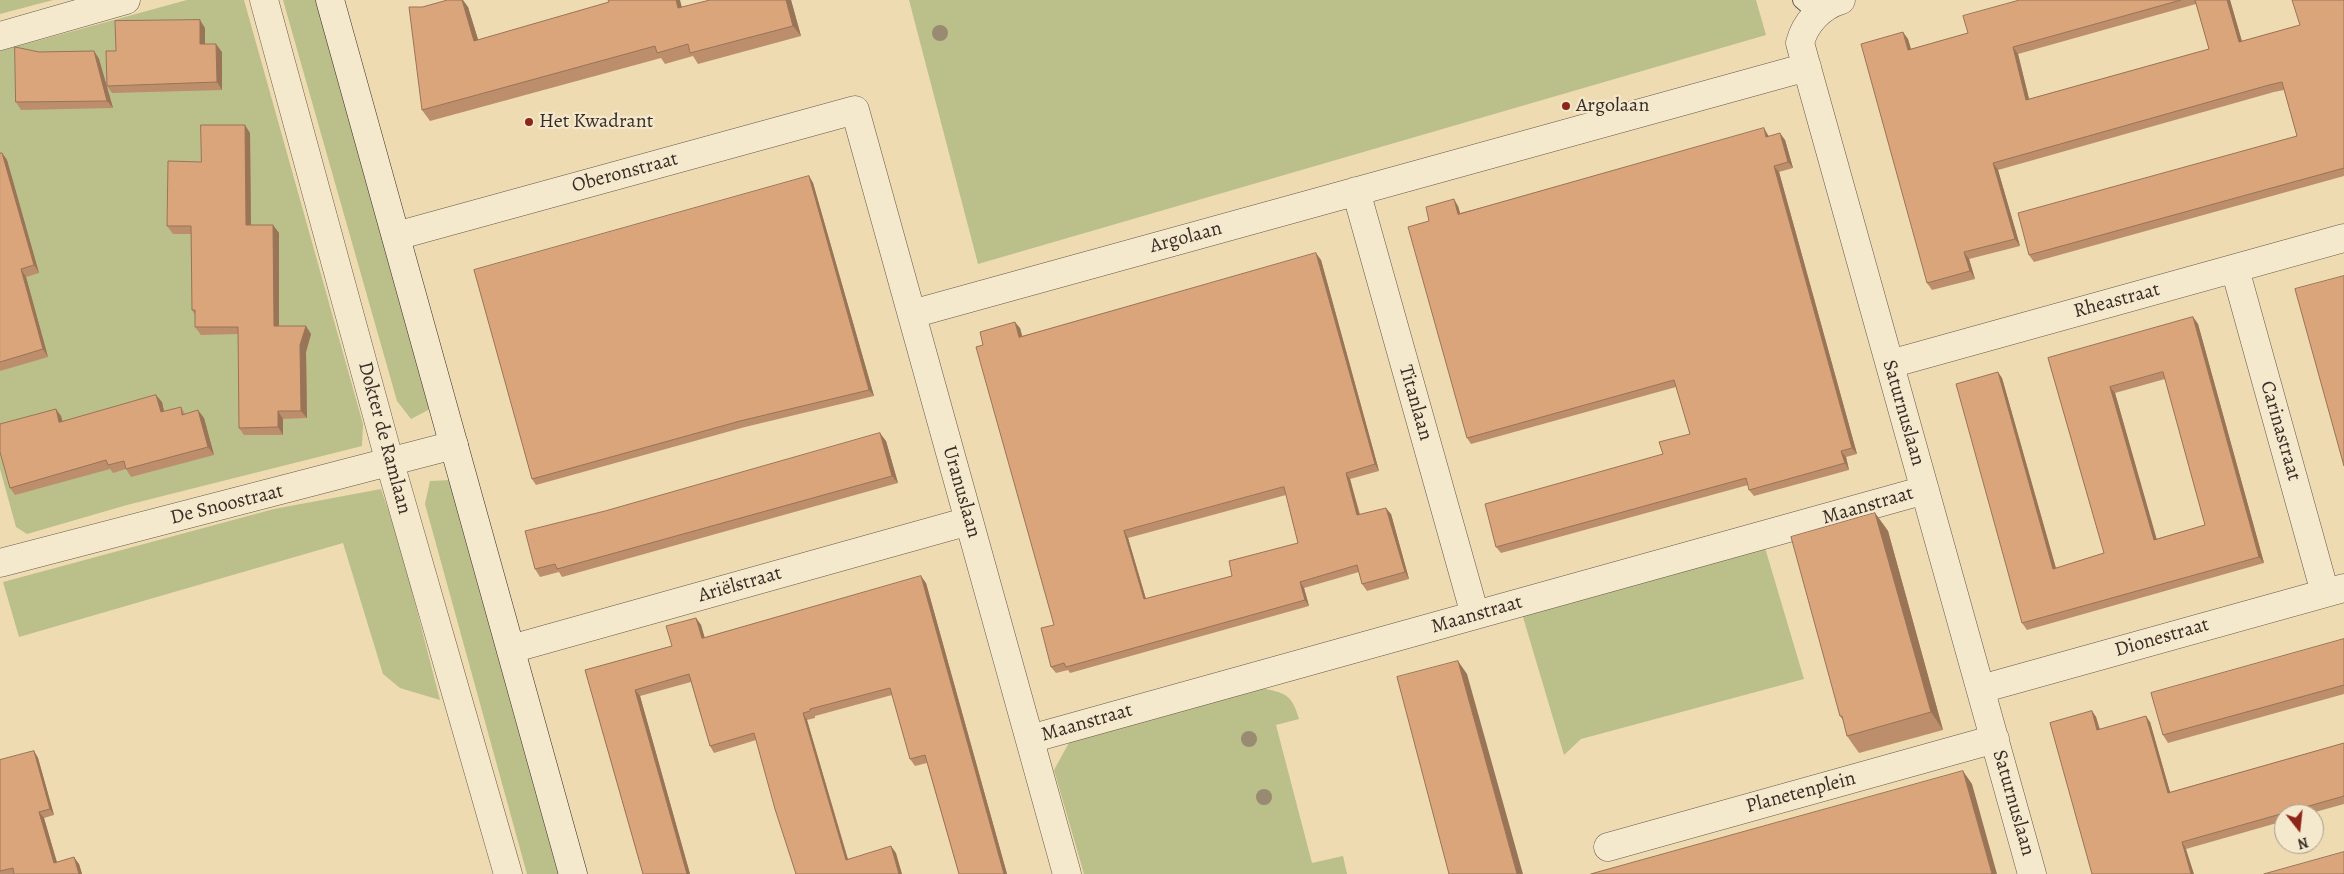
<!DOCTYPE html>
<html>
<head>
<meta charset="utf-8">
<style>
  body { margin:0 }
  #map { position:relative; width:2344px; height:874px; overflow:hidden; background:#eedbb2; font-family:Alegreya,serif }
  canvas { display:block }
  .north { position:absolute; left:2274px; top:804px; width:50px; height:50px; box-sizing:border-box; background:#f4e8cd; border:1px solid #a99d8b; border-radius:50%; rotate:164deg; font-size:14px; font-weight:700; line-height:20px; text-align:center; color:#392d27 }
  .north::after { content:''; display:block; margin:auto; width:18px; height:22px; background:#8f2418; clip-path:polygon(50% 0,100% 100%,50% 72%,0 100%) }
</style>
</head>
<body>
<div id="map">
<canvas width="2344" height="874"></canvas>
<div class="north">N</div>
</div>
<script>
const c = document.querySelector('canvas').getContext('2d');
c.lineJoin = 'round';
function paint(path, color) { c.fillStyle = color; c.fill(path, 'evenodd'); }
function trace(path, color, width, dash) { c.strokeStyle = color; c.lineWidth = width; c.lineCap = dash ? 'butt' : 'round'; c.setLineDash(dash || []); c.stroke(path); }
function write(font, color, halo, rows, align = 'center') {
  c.font = font + ' Alegreya,serif'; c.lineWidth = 4.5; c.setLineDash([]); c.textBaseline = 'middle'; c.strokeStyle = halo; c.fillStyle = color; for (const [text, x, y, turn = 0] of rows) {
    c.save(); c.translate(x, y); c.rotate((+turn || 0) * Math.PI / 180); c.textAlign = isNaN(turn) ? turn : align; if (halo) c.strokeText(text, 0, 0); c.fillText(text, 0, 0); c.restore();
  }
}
paint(new Path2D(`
  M0,0H53L0,14Z
  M187,0H244L363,424L362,446L127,505L27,534L16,527L0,469V51Z
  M283,0H318L432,408L411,419L397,401Z
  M909,0H1756L1766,35L978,264Z
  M451,480L561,874H527L425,504L430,481Z
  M381,489L400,545L440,700L400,688L383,674L343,543L19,637L3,582L274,509Z
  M1763,541L1804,679L1581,739L1564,755L1520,607Z
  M1261,688C1285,693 1292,694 1299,719L1276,725L1312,863L1343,856L1347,874H1084L1054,770L1071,739Z`), '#bbbf8a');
const lane = new Path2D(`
  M1801,0L1817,14`);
const street = new Path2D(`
  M264,0L390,463L508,874
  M1841,0C1821,6 1805,23 1800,43L2032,874
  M0,36L126,0
  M1356,191L1475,615
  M396,236L855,110L1067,874
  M2235,269L2325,593
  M912,314L1807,67
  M1890,364L2344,238
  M0,563L454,445
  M511,649L969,521
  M1981,689L2344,588
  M1030,739L1925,490
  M1608,847L1995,739`);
const secondary = new Path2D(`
  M330,0L573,874`);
trace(lane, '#66584a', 18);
trace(street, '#66584a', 29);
trace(secondary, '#392d27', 29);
trace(lane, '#f4e8cd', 16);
trace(street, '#f4e8cd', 28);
trace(secondary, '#f4e8cd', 28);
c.fillStyle = '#998b71';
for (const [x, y] of [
  [940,33],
  [1249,739],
  [1264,797]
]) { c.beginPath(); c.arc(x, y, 8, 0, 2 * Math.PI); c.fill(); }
paint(new Path2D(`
  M791,0L801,36L698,64L693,56L665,64L661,58L430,121L422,110L468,7L478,40L682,7Z
  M2020,0H2230L2242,41L2300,25L2344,0V176L2034,262L2029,255L2297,136L2284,90L2274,92L1998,170L2020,246L1969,259L1975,279L1932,290L1927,283L1908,39L1911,49L1968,33ZM2196,4L2209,49L2029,99L2018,54Z
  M205,28V44L222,52V90L112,93L107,86L116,51Z
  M94,51L99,59L113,108L21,110L16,102L39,52Z
  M250,133L251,225H273L279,233V326L311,334L306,352L307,418L283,419V435H244L239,428L238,334L201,335L195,327V315L192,310L191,234H173L167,226L201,162Z
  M1768,135L1769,137L1785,140L1793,168L1779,172L1857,454L1846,457L1849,470L1754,496L1749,490L1748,485L1501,553L1496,547L1663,454L1690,434L1676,387L1471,444L1467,438L1429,221L1458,206L1460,213Z
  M0,153H2L7,160L39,273L26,277L48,357L0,371Z
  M809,176L813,183L874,396L745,427L536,485L532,479Z
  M1321,260L1379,471L1350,479L1360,514H1391L1409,579L1367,591L1362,584L1359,572L1304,588L1309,606L1070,673L1068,670L1056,673L1051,667L1054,625L983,345L1020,328L1022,336ZM1286,495L1298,543L1232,576L1146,599L1128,538Z
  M2193,317L2198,324L2264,563L2027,630L2022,623L2002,378L2056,568L2104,553L2048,358ZM2165,379L2205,525L2156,539L2115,393Z
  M162,402L164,412L181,407L185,414L204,418L214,455L131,477L126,469L113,473L110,469L15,495L10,488L61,416L62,421Z
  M886,441L898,483L562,577L559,572L540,577L535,569Z
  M1875,513L1888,531L1943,730L1859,753L1847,736L1843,720L1840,716Z
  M926,583L1007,874H959L927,763L915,766L910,759L892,695L815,716V718L807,720L848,859L896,853L796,874L756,740L714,753L710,746L691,682L640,696L690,874H643L585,670L672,646L696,618L701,625L704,638Z
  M2344,639V694L2168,743L2163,735Z
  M2092,711L2096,717L2100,729L2150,722L2170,792L2344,743V804L2308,814H2284V821L2186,849L2050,723Z
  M34,751L38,758L54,815L44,818L57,862L79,864L82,874H0V760Z`), '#bc8e6b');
paint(new Path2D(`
  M462,0H463L468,7L482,52L474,41Z
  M676,0H680L685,19L678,8Z
  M786,0H791L801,36L793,26Z
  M2227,0H2230L2244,49L2239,42Z
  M200,20L205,28V52L200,44Z
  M1903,32L1908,39L1913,57L1908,50Z
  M216,44L222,52V90L217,82Z
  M2013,47L2018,54L2031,107L2026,100Z
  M94,51L99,59L113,108L107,101Z
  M245,125L250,133L251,233L246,225Z
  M1764,128L1768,135L1771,144L1766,137Z
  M1780,133L1785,140L1793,168L1788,162Z
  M2,153L7,160L39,273L34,265Z
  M1993,163L1998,170L2020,246L2015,239Z
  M1774,166L1779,172L1857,454L1852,448Z
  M809,176L813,183L874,396L869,390Z
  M1454,199L1458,206L1462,220L1458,214Z
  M273,225L279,233V334L274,326Z
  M1964,252L1969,259L1975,279L1970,271Z
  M1316,253L1321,260L1379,471L1375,464Z
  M21,269L26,277L48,357L43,349Z
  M2193,317L2198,324L2264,563L2259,557Z
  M1015,322L1020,328L1024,343L1019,337Z
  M306,326L311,334L306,352L307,418L301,411L300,345Z
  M1998,372L2002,378L2058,576L2053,569Z
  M2110,387L2115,393L2159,547L2154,540Z
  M156,395L162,402L166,420L161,412Z
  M56,409L61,416L65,430L59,422Z
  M198,410L204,418L214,455L208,447Z
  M278,411L283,419V435L278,427Z
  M880,433L886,441L898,483L892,476Z
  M1841,451L1846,457L1849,470L1845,463Z
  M1346,473L1350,479L1361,521L1357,515Z
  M1386,508L1391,514L1409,579L1405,572Z
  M1875,513L1888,531L1943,730L1931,712Z
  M1124,531L1128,538L1148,606L1144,599Z
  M921,576L926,583L1007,874H1004Z
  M1300,582L1304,588L1309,606L1305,600Z
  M696,618L701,625L707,645L702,638Z
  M1458,661L1467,674L1523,874H1517Z
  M635,690L640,696L690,874H687Z
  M2092,711L2096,717L2101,736L2097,730Z
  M803,713L807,720L850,867L846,860Z
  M2146,716L2150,722L2172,799L2168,793Z
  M34,751L38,758L54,815L50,809Z
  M1963,771L1972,784L1997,874H1992Z
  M39,812L44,818L59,870L54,863Z
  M2182,842L2186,849L2194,874H2191Z
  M891,846L896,853L902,874H899Z
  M74,857L79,864L82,874H79Z`), '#997457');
const building = new Path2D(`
  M448,0H462L474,41L609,2L608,0H676L678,8L710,0H786L793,26L690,53L688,44L657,53L655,46L422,110L409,7H422Z
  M2020,0H2181L2013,47L2026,100L2209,49L2195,0H2227L2239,42L2300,25L2292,0H2344V168L2029,255L2018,213L2297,136L2282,82L2269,85L1993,163L2015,239L1964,252L1970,271L1927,283L1861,44L1903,32L1908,50L1968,33L1963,16Z
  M200,20V44H216L217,82L107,86L106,51H116L115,21Z
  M15,47L39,52L94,51L107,101L16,102Z
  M201,125H245L246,225H273L274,326H306L300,345L301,411H278V427L239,428L238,327H195V310H192L191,226H167L168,161L201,162Z
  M1764,128L1766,137L1780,133L1788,162L1774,166L1852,448L1841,451L1845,463L1749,490L1746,478L1496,547L1485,504L1663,454L1659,442L1690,434L1674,380L1467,438L1408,227L1429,221L1426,207L1454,199L1458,214Z
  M0,153H2L34,265L21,269L43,349L0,362Z
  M809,176L869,390L740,421L532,479L474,270Z
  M1316,253L1375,464L1346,473L1357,515L1386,508L1405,572L1362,584L1357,565L1300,582L1305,600L1066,667L1064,663L1051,667L1041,628L1054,625L976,347L983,345L980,332L1015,322L1019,337ZM1284,487L1298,543L1229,561L1232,576L1144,599L1124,531Z
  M2344,276V466L2295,289Z
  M2193,317L2259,557L2022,623L1956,384L1998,372L2053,569L2104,553L2048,358ZM2163,372L2205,525L2154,540L2110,387Z
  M156,395L161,412L181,407L182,415L198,410L208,447L126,469L124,461L108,465L106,460L10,488L0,452V424L56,409L59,422Z
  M880,433L892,476L557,569L555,564L535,569L525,531L605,511Z
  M1875,513L1931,712L1847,736L1842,716H1840L1791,537Z
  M921,576L1004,874H959L925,755L910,759L890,688L810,709V711L803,713L846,860L891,846L899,874H796L775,809L754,733L710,746L689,674L635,690L687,874H643L585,670L672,646L666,626L696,618L702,638Z
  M2344,639V685L2163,735L2151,693Z
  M1458,661L1517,874H1449L1397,677Z
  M2092,711L2097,730L2146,716L2168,793L2344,743V796L2182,842L2191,874H2092L2050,723Z
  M34,751L50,809L39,812L54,863L74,857L79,874H14L13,868L0,871V760Z
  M1963,771L1992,874H1591Z
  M2344,852V874H2264Z`);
paint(building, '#dba57c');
trace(building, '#997457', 1);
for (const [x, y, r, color] of [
  [1566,106,5,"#8f2418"],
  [529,122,5,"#8f2418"]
]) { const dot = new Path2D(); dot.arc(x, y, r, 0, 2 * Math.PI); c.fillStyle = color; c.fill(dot); trace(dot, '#f4e8cd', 2); }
write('20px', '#392d27', '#f4e8cd', [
  ["Argolaan",1576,106],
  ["Het Kwadrant",539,122]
], 'left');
write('20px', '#392d27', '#f4e8cd', [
  ["Oberonstraat",625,173,-15],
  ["Argolaan",1186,238,-15],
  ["Rheastraat",2117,301,-15],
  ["Titanlaan",1415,403,74],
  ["Saturnuslaan",1903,413,74],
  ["Carinastraat",2280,431,74],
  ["Dokter de Ramlaan",384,438,75],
  ["Uranuslaan",961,492,74],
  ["De Snoostraat",227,505,-14],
  ["Maanstraat",1868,506,-16],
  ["Ariëlstraat",740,585,-16],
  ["Maanstraat",1477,615,-16],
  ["Dionestraat",2162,638,-16],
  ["Maanstraat",1087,723,-16],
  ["Planetenplein",1801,793,-15],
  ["Saturnuslaan",2013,803,74]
]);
</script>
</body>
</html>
